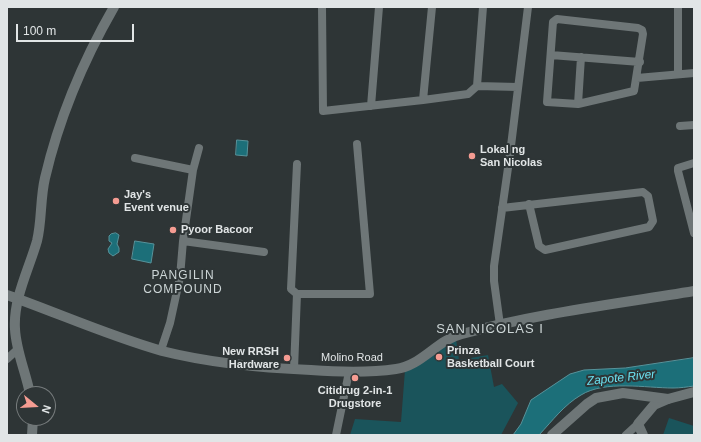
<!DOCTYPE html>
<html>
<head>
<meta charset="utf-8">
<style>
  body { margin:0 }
  #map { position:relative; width:701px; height:442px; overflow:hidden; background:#2e3536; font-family:Arial,sans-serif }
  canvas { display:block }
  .frame { position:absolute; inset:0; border:8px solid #e1e5e6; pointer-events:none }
  .north { position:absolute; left:16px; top:386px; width:40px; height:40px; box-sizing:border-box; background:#2e3536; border:1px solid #767b7c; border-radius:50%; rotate:108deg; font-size:11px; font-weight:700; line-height:16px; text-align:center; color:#e1e5e6 }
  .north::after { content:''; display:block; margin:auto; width:14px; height:18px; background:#f59c92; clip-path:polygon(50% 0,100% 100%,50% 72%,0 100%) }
  .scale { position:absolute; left:16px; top:24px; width:118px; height:18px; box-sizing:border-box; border:2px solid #e1e5e6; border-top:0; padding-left:5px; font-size:12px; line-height:14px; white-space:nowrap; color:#e1e5e6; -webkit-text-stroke:3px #2e3536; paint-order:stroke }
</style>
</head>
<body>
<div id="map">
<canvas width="701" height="442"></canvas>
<div class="frame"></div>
<div class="north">N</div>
<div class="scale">100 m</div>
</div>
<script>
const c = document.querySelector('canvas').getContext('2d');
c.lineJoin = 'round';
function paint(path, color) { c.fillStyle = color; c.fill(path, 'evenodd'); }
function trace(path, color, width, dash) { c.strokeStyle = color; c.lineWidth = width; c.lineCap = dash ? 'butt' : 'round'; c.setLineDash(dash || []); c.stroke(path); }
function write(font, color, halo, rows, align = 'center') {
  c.font = font + ' Arial,sans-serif'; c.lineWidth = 4; c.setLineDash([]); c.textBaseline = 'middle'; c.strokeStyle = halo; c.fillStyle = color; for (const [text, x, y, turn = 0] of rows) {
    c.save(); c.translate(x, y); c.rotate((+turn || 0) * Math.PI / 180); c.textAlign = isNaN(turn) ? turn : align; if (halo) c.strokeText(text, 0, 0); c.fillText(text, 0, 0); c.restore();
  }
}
paint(new Path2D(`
  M456,339L459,360L488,355L494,387L502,384L518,403L501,435H350L355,419L401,422L405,370Z
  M669,418L694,426V435H663Z`), '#1a545b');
const water = new Path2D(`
  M237,140L248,141L247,156L236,155Z
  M116,233L119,235L117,244L119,248V252L113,256L109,253L108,249L112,243L109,241V236L111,234Z
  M135,241L154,244L151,263L132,259Z
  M694,358V386C687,387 680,388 673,388C646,388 605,380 581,395C564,405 553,420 539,435H513L521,424L531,400L570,374L584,370L625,368Z`);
paint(water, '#1c6f79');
trace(water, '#57929a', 1);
trace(new Path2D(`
  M322,7L323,111L423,100L468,94L477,86L518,87
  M678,7V74
  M557,19L638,28L642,30L643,34L634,91L578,104L547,102L553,22Z
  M551,55L640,62
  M637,78L694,73
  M477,86L483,7
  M423,100L432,7
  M578,104L581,57
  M371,106L379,7
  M680,126L694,125
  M135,158L193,170
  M694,163L678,168V171L694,233
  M297,164L291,289L297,294H370L357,144
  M502,208L643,192L648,196L653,221L649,227L545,250L539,246L529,204
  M183,241L264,252
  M500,325L494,281V266L510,154L528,7
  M161,350L170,323L180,277L183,241L193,170L199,148
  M7,359L18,349
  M294,369L297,294
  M336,435L349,372
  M626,435L638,424`), '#6e7677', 8);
trace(new Path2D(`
  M643,435L638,424L654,405L668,399`), '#6e7677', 10);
trace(new Path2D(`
  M7,295C58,313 109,336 162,351C210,363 261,368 311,370C339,372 368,373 396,369C421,366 437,340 462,334C538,313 617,304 694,291
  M30,394C26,373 16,351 15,329C13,299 29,269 37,241C42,221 40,199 45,178C59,118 83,61 114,7
  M32,435L33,418
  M552,435L587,404L596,398L623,393L668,399L694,392`), '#6e7677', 10);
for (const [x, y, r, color] of [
  [472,156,4,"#f59c92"],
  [116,201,4,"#f59c92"],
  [173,230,4,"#f59c92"],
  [439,357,4,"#f59c92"],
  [287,358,4,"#f59c92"],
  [355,378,4,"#f59c92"]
]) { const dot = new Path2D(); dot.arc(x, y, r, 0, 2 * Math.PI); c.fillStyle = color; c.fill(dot); trace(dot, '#2e3536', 1.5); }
write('bold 11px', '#e1e5e6', '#2e3536', [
  ["Lokal ng",480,150],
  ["San Nicolas",480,163],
  ["Jay's",124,195],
  ["Event venue",124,208],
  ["Pyoor Bacoor",181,230],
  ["Prinza",447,351],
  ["Basketball Court",447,364],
  ["New RRSH",279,352,"right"],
  ["Hardware",279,365,"right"],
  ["Citidrug 2-in-1",355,391,"center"],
  ["Drugstore",355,404,"center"]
], 'left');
write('11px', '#e1e5e6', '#2e3536', [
  ["Molino Road",352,358]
]);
c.letterSpacing = '1px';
write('12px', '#cdd6d7', '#2e3536', [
  ["PANGILIN",183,276],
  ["COMPOUND",183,290]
]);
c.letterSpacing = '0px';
write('italic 12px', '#6ce0f0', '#2e3536', [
  ["Zapote River",621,378,-6]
]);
c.letterSpacing = '1px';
write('13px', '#cdd6d7', '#2e3536', [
  ["SAN NICOLAS I",490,329]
]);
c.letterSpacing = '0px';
</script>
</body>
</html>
